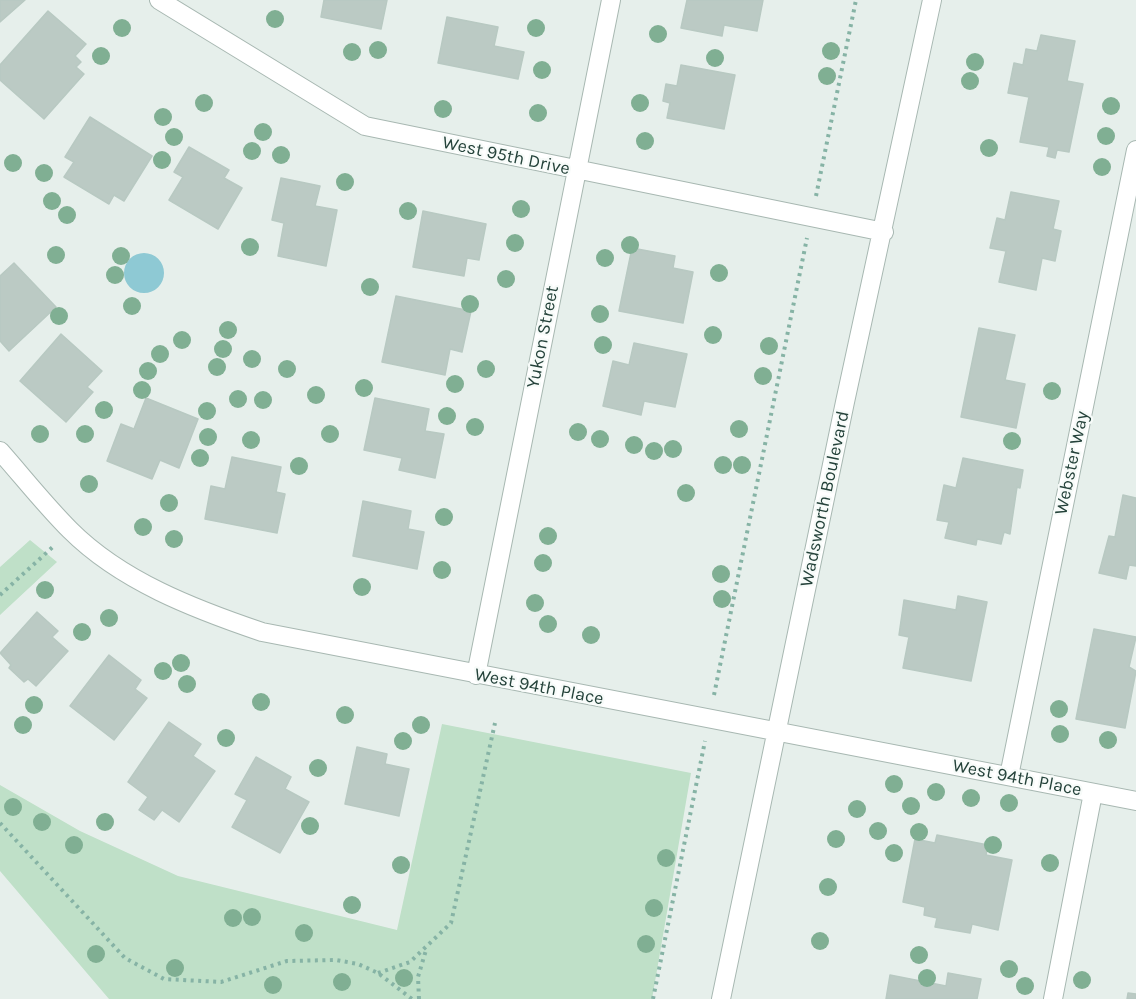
<!DOCTYPE html>
<html>
<head>
<meta charset="utf-8">
<style>
  body { margin:0 }
  canvas { display:block; background:#e6efeb }
</style>
</head>
<body>
<canvas width="1136" height="999"></canvas>
<script>
const c = document.querySelector('canvas').getContext('2d');
c.lineJoin = 'round';
function paint(path, color) { c.fillStyle = color; c.fill(path, 'evenodd'); }
function trace(path, color, width, dash) { c.strokeStyle = color; c.lineWidth = width; c.lineCap = dash ? 'butt' : 'round'; c.setLineDash(dash || []); c.stroke(path); }
function write(font, color, halo, rows, align = 'center') {
  c.font = font + ' Karla,sans-serif'; c.lineWidth = 4.5; c.setLineDash([]); c.textBaseline = 'middle'; c.strokeStyle = halo; c.fillStyle = color; for (const [text, x, y, turn = 0] of rows) {
    c.save(); c.translate(x, y); c.rotate((+turn || 0) * Math.PI / 180); c.textAlign = isNaN(turn) ? turn : align; if (halo) c.strokeText(text, 0, 0); c.fillText(text, 0, 0); c.restore();
  }
}
paint(new Path2D(`
  M30,540L57,562L0,615V567Z
  M442,724L691,773L652,999H109L0,871V785L80,831L178,876L397,930Z`), '#bfe0c8');
paint(new Path2D(`
  M124 273a20 20 0 1 1 40 0a20 20 0 1 1-40 0Z`), '#8ec9d4');
const building = new Path2D(`
  M0,0H25L0,22Z
  M324,0H387L381,29L321,17Z
  M687,0H763L757,31L724,25L722,36L681,28Z
  M48,11L86,44L75,56L81,62L76,67L84,74L44,119L0,80V65Z
  M447,17L498,27L494,46L524,52L518,79L438,63Z
  M1041,35L1075,41L1067,81L1083,84L1069,152L1057,150L1055,158L1047,156L1049,147L1020,142L1029,97L1008,93L1014,63L1023,65L1026,49L1037,51Z
  M681,65L735,75L724,129L667,118L670,103L663,101L666,84L677,86Z
  M90,117L152,156L124,201L114,195L109,204L64,177L74,162L65,157Z
  M189,147L229,170L224,178L242,188L218,229L169,200L183,177L174,172Z
  M281,178L320,186L315,206L337,210L326,266L278,256L284,223L272,220Z
  M1011,192L1059,201L1053,229L1061,231L1055,261L1042,258L1036,290L999,282L1006,251L990,248L997,218L1005,220Z
  M423,211L486,224L479,260L467,258L464,276L413,267Z
  M632,248L675,256L673,268L693,272L683,323L619,311Z
  M14,263L56,307L9,351L0,341V276Z
  M396,296L471,311L462,352L450,349L445,375L382,362Z
  M979,328L1015,335L1005,380L1025,384L1016,428L961,417Z
  M61,334L102,371L87,387L93,392L66,422L20,381Z
  M634,343L687,354L675,407L644,401L641,415L603,406L613,361L629,365Z
  M146,398L198,419L179,468L160,460L152,479L107,461L121,424L134,429Z
  M375,398L429,409L425,431L444,434L435,478L399,470L402,458L364,450Z
  M232,457L281,467L276,492L285,494L277,533L205,519L211,486L225,489Z
  M963,458L1023,470L1020,488L1017,487L1010,534L1004,532L1001,544L977,539L976,545L945,538L949,522L937,520L944,485L956,488Z
  M1123,495L1136,498V566L1129,565L1126,579L1099,573L1109,536L1115,537Z
  M363,501L411,511L408,529L424,532L417,569L353,556Z
  M958,596L987,602L971,681L903,668L909,637L899,635L904,600L956,610Z
  M37,612L58,631L52,637L68,651L36,686L28,679L24,682L9,668L11,665L0,653Z
  M1094,629L1136,637L1129,667L1136,671L1125,728L1076,719Z
  M109,655L141,680L135,689L147,698L114,740L70,706Z
  M169,722L201,744L193,756L215,771L179,822L162,810L154,820L139,810L148,797L128,782Z
  M357,747L387,754L385,764L409,769L399,816L345,804Z
  M256,757L291,777L285,789L309,802L280,853L232,827L247,800L235,794Z
  M937,835L988,845L986,855L1012,860L998,930L972,924L970,933L935,927L937,918L924,915L925,907L903,902L915,839L935,843Z
  M948,973L981,979L977,999H886L890,975L946,986Z
  M1128,993L1136,994V999H1127Z`);
paint(building, '#bbcac4');
trace(building, '#b8c9c2', 1.5);
const minor = new Path2D(`
  M159,0L365,126L884,232
  M0,451C23,477 45,505 70,530C121,581 194,609 262,632L1136,801
  M476,675L611,0
  M1009,776L1136,150
  M721,999L845,402L932,0
  M1053,999L1093,793`);
trace(minor, '#a8b8b2', 20);
trace(new Path2D(`
  M816,196L856,0
  M0,595L55,545
  M714,695L807,238
  M0,823L125,958L164,979L221,982L287,961L336,960L358,964L378,973L412,999
  M378,973L410,962L451,923L495,723
  M419,999L418,977L426,950
  M653,999L705,741`), '#86b3a5', 4, [3, 4.5]);
trace(minor, '#fff', 18);
c.fillStyle = '#80af93';
for (const [x, y] of [
  [275,19],
  [122,28],
  [536,28],
  [658,34],
  [378,50],
  [831,51],
  [352,52],
  [101,56],
  [715,58],
  [975,62],
  [542,70],
  [827,76],
  [970,81],
  [204,103],
  [640,103],
  [1111,106],
  [443,109],
  [538,113],
  [163,117],
  [263,132],
  [1106,136],
  [174,137],
  [645,141],
  [989,148],
  [252,151],
  [281,155],
  [162,160],
  [13,163],
  [1102,167],
  [44,173],
  [345,182],
  [52,201],
  [521,209],
  [408,211],
  [67,215],
  [515,243],
  [630,245],
  [250,247],
  [56,255],
  [121,256],
  [605,258],
  [719,273],
  [115,275],
  [506,279],
  [370,287],
  [470,304],
  [132,306],
  [600,314],
  [59,316],
  [228,330],
  [713,335],
  [182,340],
  [603,345],
  [769,346],
  [223,349],
  [160,354],
  [252,359],
  [217,367],
  [287,369],
  [486,369],
  [148,371],
  [763,376],
  [455,384],
  [364,388],
  [142,390],
  [1052,391],
  [316,395],
  [238,399],
  [263,400],
  [104,410],
  [207,411],
  [447,416],
  [475,427],
  [739,429],
  [578,432],
  [40,434],
  [85,434],
  [330,434],
  [208,437],
  [600,439],
  [251,440],
  [1012,441],
  [634,445],
  [673,449],
  [654,451],
  [200,458],
  [723,465],
  [742,465],
  [299,466],
  [89,484],
  [686,493],
  [169,503],
  [444,517],
  [143,527],
  [548,536],
  [174,539],
  [543,563],
  [442,570],
  [721,574],
  [362,587],
  [45,590],
  [722,599],
  [535,603],
  [109,618],
  [548,624],
  [82,632],
  [591,635],
  [181,663],
  [163,671],
  [187,684],
  [261,702],
  [34,705],
  [1059,709],
  [345,715],
  [23,725],
  [421,725],
  [1060,734],
  [226,738],
  [1108,740],
  [403,741],
  [318,768],
  [894,784],
  [936,792],
  [971,798],
  [1009,803],
  [911,806],
  [13,807],
  [857,809],
  [42,822],
  [105,822],
  [310,826],
  [878,831],
  [919,832],
  [836,839],
  [74,845],
  [993,845],
  [894,853],
  [666,858],
  [1050,863],
  [401,865],
  [828,887],
  [352,905],
  [654,908],
  [252,917],
  [233,918],
  [304,933],
  [820,941],
  [646,944],
  [96,954],
  [919,955],
  [175,968],
  [1009,969],
  [404,978],
  [927,978],
  [1082,980],
  [342,982],
  [273,985],
  [1025,986]
]) { c.beginPath(); c.arc(x, y, 9, 0, 2 * Math.PI); c.fill(); }
write('18px', '#24423a', '#f7fbf9', [
  ["West 95th Drive",506,156,12],
  ["Yukon Street",543,337,-79],
  ["Webster Way",1072,463,-78],
  ["Wadsworth Boulevard",825,499,-78],
  ["West 94th Place",539,687,11],
  ["West 94th Place",1017,778,11]
]);
</script>
</body>
</html>
